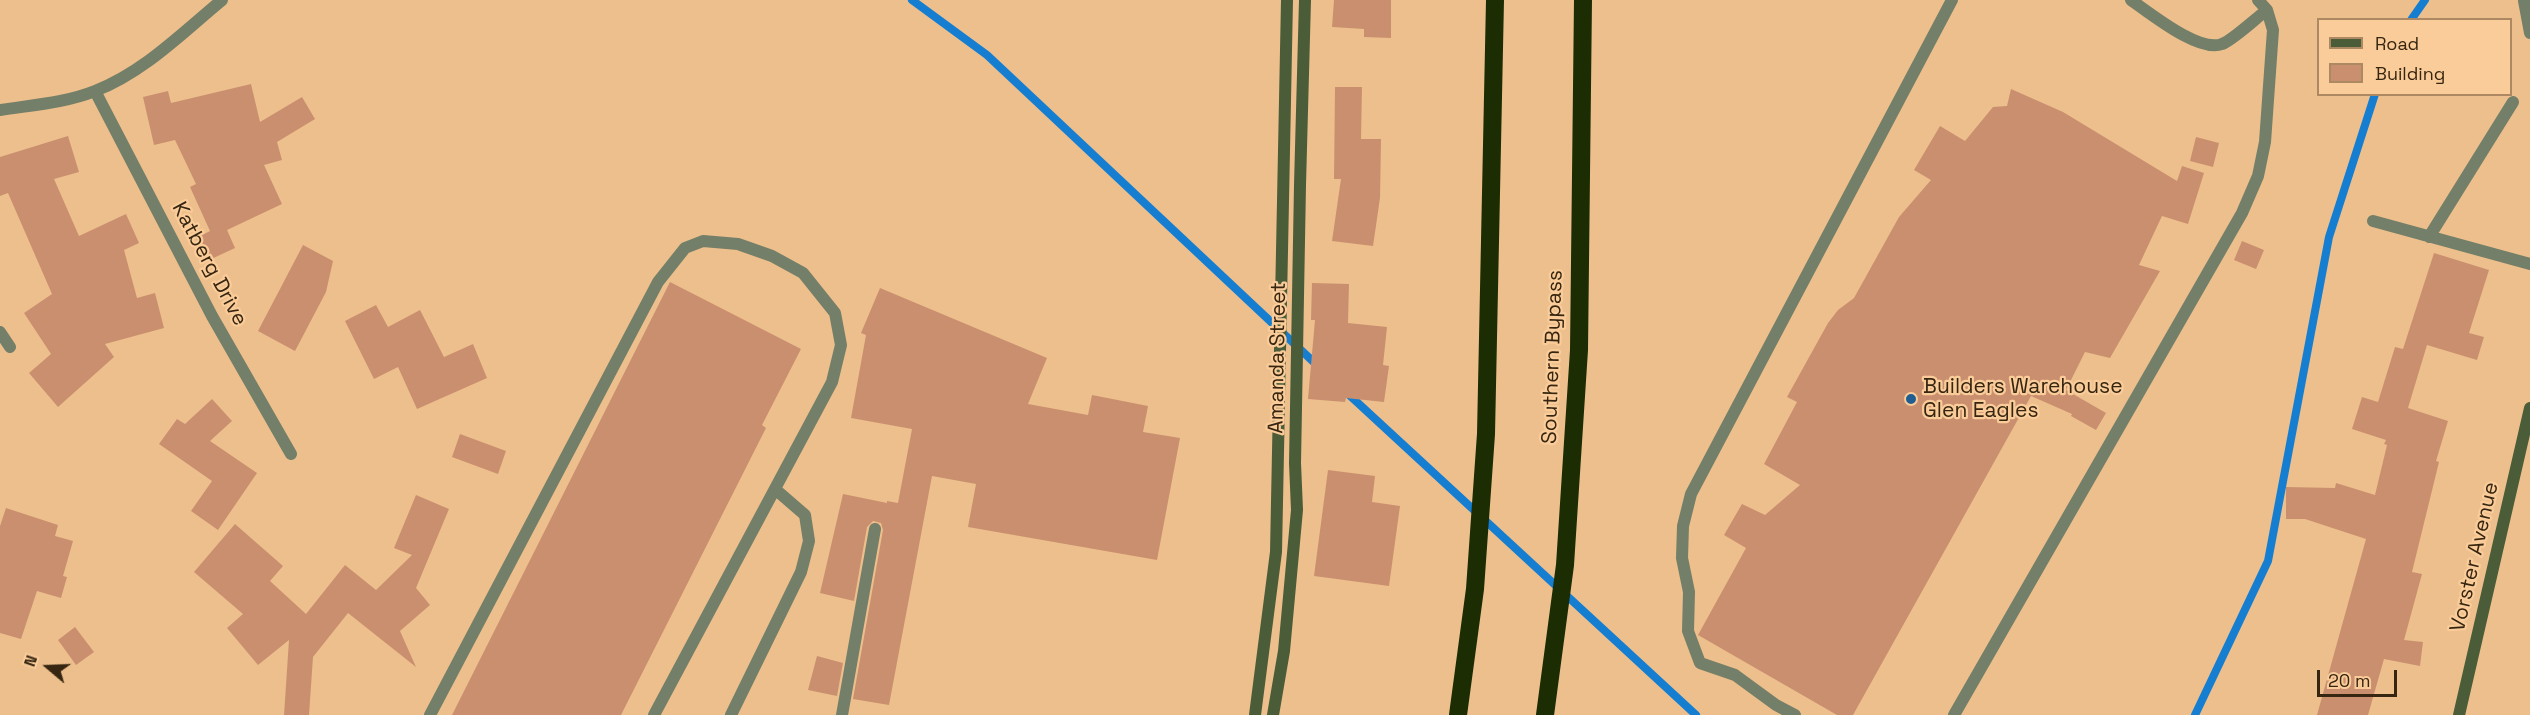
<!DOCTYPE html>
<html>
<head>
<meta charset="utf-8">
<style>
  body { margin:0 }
  #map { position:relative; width:2530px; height:715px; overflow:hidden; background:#edbf8c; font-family:"Space Grotesk",sans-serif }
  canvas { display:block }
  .legend { position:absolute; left:2317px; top:18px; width:195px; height:78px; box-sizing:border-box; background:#facc99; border:2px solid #ac8962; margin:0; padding:8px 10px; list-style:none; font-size:18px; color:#362510 }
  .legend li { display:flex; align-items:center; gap:12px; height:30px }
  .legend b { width:30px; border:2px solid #ac8962 }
  .north { position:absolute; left:18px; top:637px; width:60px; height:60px; -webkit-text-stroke:4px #facc99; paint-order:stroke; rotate:289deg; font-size:16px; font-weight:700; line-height:24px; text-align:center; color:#362510 }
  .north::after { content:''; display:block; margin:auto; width:21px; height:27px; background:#362510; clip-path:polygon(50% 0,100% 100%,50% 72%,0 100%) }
  .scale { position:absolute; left:2317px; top:670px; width:80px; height:27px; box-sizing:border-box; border:3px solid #362510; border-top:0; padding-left:8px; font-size:18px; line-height:21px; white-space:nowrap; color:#362510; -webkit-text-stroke:4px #facc99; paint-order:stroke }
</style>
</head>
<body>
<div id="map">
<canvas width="2530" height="715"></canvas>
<ul class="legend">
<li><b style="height:8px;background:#4b5c39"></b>Road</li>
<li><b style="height:16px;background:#ca8f6f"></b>Building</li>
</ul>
<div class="north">N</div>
<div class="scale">20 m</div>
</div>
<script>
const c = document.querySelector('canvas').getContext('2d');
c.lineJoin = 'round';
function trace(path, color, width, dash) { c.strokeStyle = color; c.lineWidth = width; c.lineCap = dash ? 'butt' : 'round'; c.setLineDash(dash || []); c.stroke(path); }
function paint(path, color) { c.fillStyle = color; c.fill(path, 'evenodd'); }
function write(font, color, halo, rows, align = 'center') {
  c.font = font + ' "Space Grotesk",sans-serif'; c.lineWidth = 4.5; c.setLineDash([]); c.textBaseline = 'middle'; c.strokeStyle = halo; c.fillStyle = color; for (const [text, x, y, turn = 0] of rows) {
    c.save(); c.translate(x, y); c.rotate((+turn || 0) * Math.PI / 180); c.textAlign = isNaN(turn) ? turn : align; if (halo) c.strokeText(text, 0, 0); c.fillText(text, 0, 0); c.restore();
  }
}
trace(new Path2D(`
  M912,0L987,55L1319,367
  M2411,20L2425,0
  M1346,392L1696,715
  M2195,715L2268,561L2329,237L2375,94`), '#167ed1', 8);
paint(new Path2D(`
  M1334,0H1391V38L1364,37V29L1332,27Z
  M251,84L260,122L302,97L315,119L277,142L282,160L264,165L282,204L227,230L235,248L207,261L196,238L210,231L190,187L196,184L175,140L154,145L143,97L168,91L171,103Z
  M1335,87H1362L1361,139H1381L1380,198L1373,246L1332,241L1341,179H1334Z
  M2011,89L2063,112L2177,181L2182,166L2204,173L2188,224L2162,216L2139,265L2160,271L2110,358L2085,352L2066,390L2106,413L2096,430L2071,416L2072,414L2031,396L1853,715H1837L1698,635L1746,548L1724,535L1742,504L1765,515L1800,485L1764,464L1797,402L1787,397L1828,323L1838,310L1854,298L1899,217L1931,180L1914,170L1940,126L1965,141L1993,107L2007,106Z
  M68,136L79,172L54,179L79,236L126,214L139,243L124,250L137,298L155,293L164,328L105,344L114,357L58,407L29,373L51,354L24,313L52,294L8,193L0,196V157Z
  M2196,137L2219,143L2213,167L2190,161Z
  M2242,241L2264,250L2256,269L2234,260Z
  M303,245L333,261L326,292L295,351L258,331Z
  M2434,253L2489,270L2469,333L2484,337L2477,360L2427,345L2408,408L2448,421L2436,461L2439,462L2412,572L2422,574L2404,640L2423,642L2420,666L2384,659L2368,715H2317L2366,539L2305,519H2286V487L2335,488L2336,483L2375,495L2387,445L2384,444L2386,440L2352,429L2362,397L2378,402L2395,347L2403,349Z
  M670,282L801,349L762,425L766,428L621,715H452Z
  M1312,283L1349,284L1348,323L1387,327L1383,365L1389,366L1384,402L1346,398L1345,402L1308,399L1315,320H1311Z
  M880,288L1047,358L1028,404L1088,415L1092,395L1148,406L1143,432L1180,438L1157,560L968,527L976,484L932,476L889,705L853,699L883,530L881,523L873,521L867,527L854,601L820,593L843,494L887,503V501L898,503L912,429L851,418L866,335L861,333Z
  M376,305L388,327L420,310L444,357L473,344L487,378L417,409L398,367L374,379L345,321Z
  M212,399L232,421L210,441L257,473L218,530L191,511L212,481L159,444L177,419L185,424Z
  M460,434L506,451L498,474L452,457Z
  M1328,470L1375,476L1372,502L1400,506L1389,586L1314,576Z
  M416,495L449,509L416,588L430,605L400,631L416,667L348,613L313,657L309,715H284L289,640L258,665L227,628L243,614L194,572L235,524L283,566L270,581L306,614L345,565L376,590L412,555L394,548Z
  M6,508L58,525L55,536L73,541L63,576L67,577L61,598L37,591L21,639L0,633V526Z
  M75,627L94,652L76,665L58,640Z
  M817,656L843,663L837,696L808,690Z`), '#ca8f6f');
trace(new Path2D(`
  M2131,0C2150,13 2199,53 2222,44C2233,40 2256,18 2267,10
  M2524,1L2530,33
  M2373,221L2530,264
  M2429,237L2513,102
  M430,715L658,282L685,248L703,241L738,244L772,256L803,273L835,313L841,345L832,382L654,715
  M731,715L801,572L809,541L805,515L775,489
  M842,715L875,529
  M1795,715L1776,705L1735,675L1700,663L1688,631L1689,592L1682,558L1683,526L1691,494L1952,0
  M1954,715L2242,213L2258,176L2265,142L2273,30L2267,10L2258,0`), '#737f68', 12);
trace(new Path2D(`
  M95,91L212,316L291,454
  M0,110C32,105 65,103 95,91C144,72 182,33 222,0
  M0,332L10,347`), '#737f68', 12);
trace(new Path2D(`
  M1255,715L1276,552L1287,0
  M1273,715L1284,651L1297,510L1295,463L1300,185L1305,0
  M2459,715L2530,408`), '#4b5c39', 12);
trace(new Path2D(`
  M1458,715L1475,589L1486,434L1495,0
  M1545,715L1565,565L1579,350L1583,0`), '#1c2d03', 18);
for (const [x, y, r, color] of [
  [1911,399,6,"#205d93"]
]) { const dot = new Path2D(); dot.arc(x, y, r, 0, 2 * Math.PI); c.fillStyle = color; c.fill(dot); trace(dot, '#facc99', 2); }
write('21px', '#362510', '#facc99', [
  ["Katberg Drive",209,264,62],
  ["Southern Bypass",1553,357,-88],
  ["Amanda Street",1278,358,-89],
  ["Vorster Avenue",2475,557,-77]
]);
write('21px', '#362510', '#facc99', [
  ["Builders Warehouse",1923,387],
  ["Glen Eagles",1923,411]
], 'left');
</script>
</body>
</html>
